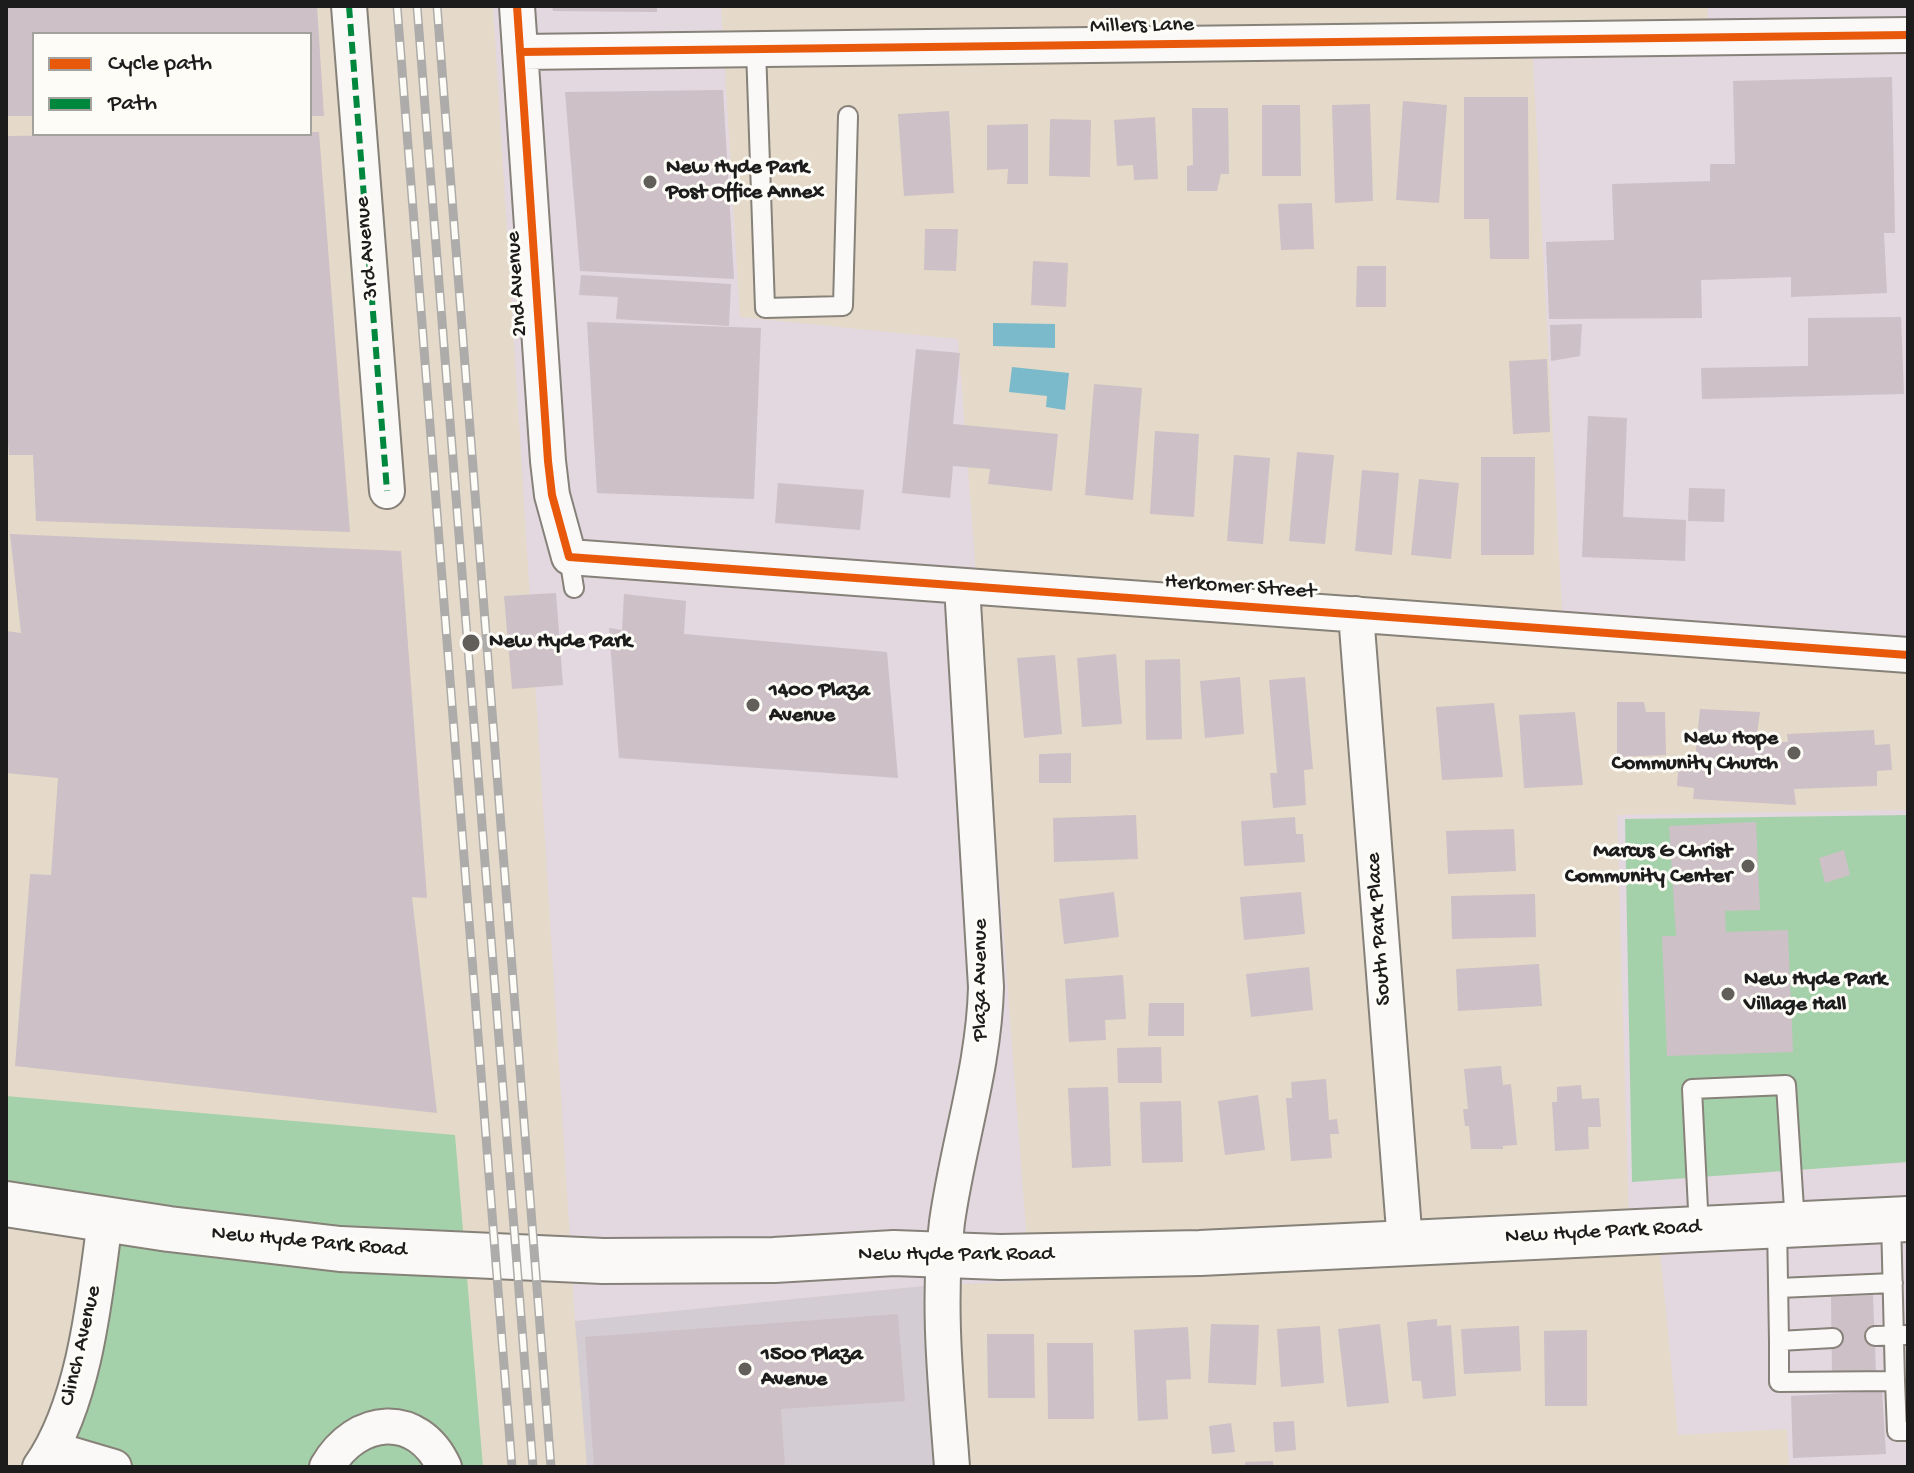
<!DOCTYPE html>
<html>
<head>
<meta charset="utf-8">
<style>
  body { margin:0 }
  #map { position:relative; width:1914px; height:1473px; overflow:hidden; background:#e5dac9; font-family:"Gochi Hand",sans-serif }
  canvas { display:block }
  .frame { position:absolute; inset:0; border:8px solid #1c1c1c; pointer-events:none }
  .legend { position:absolute; left:32px; top:32px; width:280px; height:104px; box-sizing:border-box; background:#fdfcf7; border:2px solid #a3a29f; margin:0; padding:10px 14px; list-style:none; font-size:24px; color:#1c1c1c }
  .legend li { display:flex; align-items:center; gap:16px; height:40px }
  .legend b { width:40px; border:2px solid #a3a29f }
</style>
</head>
<body>
<div id="map">
<canvas width="1914" height="1473"></canvas>
<div class="frame"></div>
<ul class="legend">
<li><b style="height:10px;background:#e8590c"></b>Cycle path</li>
<li><b style="height:10px;background:#00873e"></b>Path</li>
</ul>
</div>
<script>
const c = document.querySelector('canvas').getContext('2d');
c.lineJoin = 'round';
function paint(path, color) { c.fillStyle = color; c.fill(path, 'evenodd'); }
function trace(path, color, width, dash) { c.strokeStyle = color; c.lineWidth = width; c.lineCap = dash ? 'butt' : 'round'; c.setLineDash(dash || []); c.stroke(path); }
function write(font, color, halo, rows, align = 'center') {
  c.font = font + ' "Gochi Hand",sans-serif'; c.lineWidth = 6; c.setLineDash([]); c.textBaseline = 'middle'; c.strokeStyle = halo; c.fillStyle = color; for (const [text, x, y, turn = 0] of rows) {
    c.save(); c.translate(x, y); c.rotate((+turn || 0) * Math.PI / 180); c.textAlign = isNaN(turn) ? turn : align; if (halo) c.strokeText(text, 0, 0); c.fillText(text, 0, 0); c.restore();
  }
}
paint(new Path2D(`
  M493,6H721L740,317L958,339L1030,1281L924,1286L575,1321Z
  M1707,6H1908V642L1562,611L1531,24L1708,21Z
  M1908,810V1467H1789L1787,1429L1678,1435L1657,1219L1629,1220L1617,815Z`), '#e3d7e0');
paint(new Path2D(`
  M924,1286L938,1467H587L575,1321Z`), '#d3ccd2');
paint(new Path2D(`
  M1908,815V1162L1632,1182L1625,819Z
  M6,1096L455,1135L483,1467H57L95,1233L6,1216Z`), '#a5d1aa');
paint(new Path2D(`
  M993,323L1055,324V348L993,346Z
  M1012,367L1069,373L1065,410L1046,407L1047,396L1009,392Z`), '#7abaca');
paint(new Path2D(`
  M6,6H317L324,116H310V34H34V116H6Z
  M552,6H657V12L553,11Z
  M1892,77L1895,233H1884L1887,293L1791,297V277L1701,280L1702,318L1549,319L1546,242L1614,240L1612,184L1710,181V164H1735L1733,81Z
  M723,90L734,279L580,271L565,92Z
  M1464,97H1528L1529,259H1490L1489,219H1464Z
  M1403,101L1447,105L1439,203L1396,200Z
  M1370,104L1373,201L1335,203L1332,105Z
  M1262,105H1300L1301,176H1262Z
  M1192,108H1228L1229,174H1221L1217,191H1187V166L1193,165Z
  M949,111L954,193L904,196L898,114Z
  M1155,117L1158,179L1134,180L1133,165L1117,166L1114,120Z
  M1050,119L1091,120L1090,177L1049,176Z
  M1028,124V184H1007L1008,169L987,170V125Z
  M310,132H319L350,532L36,521L33,455H9L6,419V136Z
  M1312,203L1314,249L1281,250L1278,204Z
  M925,229H958L956,271L924,270Z
  M1033,261L1068,263L1066,307L1031,305Z
  M1357,266H1386V307H1356Z
  M581,275L731,284L729,326L616,319L618,297L579,295Z
  M1901,317L1904,394L1702,399L1701,368L1808,366V318Z
  M587,322L761,328L754,499L597,493Z
  M1582,324L1580,356L1551,361L1550,325Z
  M916,349L960,353L953,424L1058,434L1052,491L988,484L990,469L953,466L950,498L902,493Z
  M1547,359L1550,432L1513,434L1509,361Z
  M1094,384L1142,388L1133,500L1085,495Z
  M1588,416L1627,418L1623,517L1686,520L1685,561L1582,557Z
  M1155,431L1199,434L1194,517L1150,514Z
  M1297,452L1334,455L1325,544L1289,541Z
  M1234,455L1270,458L1263,544L1227,541Z
  M1481,457H1535L1534,555H1481Z
  M1362,470L1399,473L1392,555L1355,551Z
  M1419,479L1459,483L1451,559L1411,555Z
  M778,483L864,490L860,530L775,523Z
  M1689,488L1725,489L1724,522L1688,521Z
  M10,534L401,551L427,898L412,897L437,1113L15,1066L30,874L51,875L58,778L6,773V631L21,633Z
  M556,593L563,685L512,689L504,596Z
  M624,594L686,601L684,634L887,652L898,778L619,758L609,628L622,630Z
  M1116,654L1122,724L1082,727L1077,658Z
  M1055,655L1062,734L1024,738L1017,658Z
  M1180,659L1182,739L1146,740L1145,660Z
  M1240,677L1244,734L1205,738L1200,681Z
  M1305,677L1313,769L1304,770L1306,805L1273,808L1270,773H1277L1269,680Z
  M1617,702H1644L1646,712H1665L1666,755L1617,757Z
  M1494,703L1503,777L1442,780L1436,707Z
  M1700,709L1760,712L1755,747H1763L1764,742H1788L1787,734L1874,730L1875,745L1890,744L1892,770L1877,771V786L1794,789L1796,805L1693,799L1694,788L1677,786L1679,759L1695,760Z
  M1575,712L1583,785L1524,788L1519,715Z
  M1071,753V783H1039V754Z
  M1136,815L1138,859L1054,862L1053,818Z
  M1295,817L1296,834H1303L1305,862L1244,866L1241,821Z
  M1756,822L1760,910L1725,911L1726,932L1788,930L1793,1052L1667,1056L1662,936H1676L1669,826Z
  M1514,829L1516,871L1448,874L1446,831Z
  M1844,850L1850,875L1825,883L1819,858Z
  M1114,892L1119,937L1064,944L1059,899Z
  M1301,892L1305,934L1244,940L1240,897Z
  M1535,894L1536,937L1452,939L1451,896Z
  M1539,964L1542,1006L1458,1011L1456,969Z
  M1309,967L1313,1010L1251,1017L1246,974Z
  M1123,975L1126,1019L1105,1020L1106,1040L1069,1042L1065,979Z
  M1149,1003H1184V1036H1148Z
  M1161,1047L1162,1083H1118L1117,1048Z
  M1501,1066L1503,1085L1511,1084L1517,1145L1503,1146V1149H1471L1469,1126H1465L1463,1109H1468L1464,1069Z
  M1326,1079L1329,1120L1337,1119L1339,1134H1330L1332,1158L1291,1161L1286,1098H1292L1291,1082Z
  M1581,1085L1582,1099L1599,1098L1601,1127H1588L1589,1149L1555,1151L1552,1102H1557V1087Z
  M1108,1087L1111,1166L1072,1168L1068,1088Z
  M1258,1095L1265,1150L1225,1155L1218,1101Z
  M1181,1101L1183,1162L1142,1163L1140,1102Z
  M1873,1295L1876,1374L1832,1376L1831,1297Z
  M898,1314L905,1401L781,1409L785,1467H594L585,1337Z
  M1437,1319V1326L1451,1325L1456,1396L1423,1399L1421,1381H1412L1407,1322Z
  M1211,1324L1259,1325L1256,1385L1208,1383Z
  M1380,1324L1389,1403L1347,1407L1338,1329Z
  M1320,1326L1324,1383L1281,1387L1277,1329Z
  M1519,1326L1521,1371L1464,1374L1461,1329Z
  M1188,1327L1191,1379L1166,1380L1168,1419L1138,1421L1134,1330Z
  M1587,1330V1406H1545L1544,1331Z
  M987,1334H1034L1035,1398H988Z
  M1047,1343H1093L1094,1419H1048Z
  M1904,1376H1908V1405H1905Z
  M1882,1391L1886,1454L1793,1458L1791,1396Z
  M1294,1421L1296,1450L1275,1452L1273,1422Z
  M1231,1423L1235,1452L1212,1454L1209,1426Z
  M1273,1461V1467H1245V1462Z`), '#cdc0c6');
const lane = new Path2D(`
  M756,49L765,308L843,306L848,116
  M569,557L574,588
  M1777,1224L1779,1341L1833,1338
  M1699,1229L1692,1089L1786,1085L1795,1224
  M1779,1288L1893,1283
  M1875,1336L1908,1335
  M1779,1341V1382L1895,1381L1891,1219
  M1895,1381L1897,1431H1908`);
const street = new Path2D(`
  M349,6L387,491
  M517,6L548,461L552,495L569,557L1908,655
  M520,52L1908,35
  M1356,614L1405,1243
  M53,1449L114,1467
  M40,1467C85,1403 95,1296 105,1220
  M327,1467C356,1416 418,1410 444,1467
  M952,1467C946,1386 937,1304 947,1222C958,1143 984,1068 986,987L962,586`);
const secondary = new Path2D(`
  M6,1204L169,1229L340,1249L603,1261L774,1260L894,1253L1000,1257L1200,1253L1908,1219`);
trace(lane, '#868179', 22);
trace(street, '#868179', 38);
trace(secondary, '#868179', 48);
trace(lane, '#fbf9f7', 18);
trace(street, '#fbf9f7', 34);
trace(secondary, '#fbf9f7', 44);
const rail = new Path2D(`
  M397,6L512,1467
  M417,6L533,1467
  M437,6L551,1467`);
trace(rail, '#aeacaa', 9);
trace(rail, '#fdfcf7', 6, [18]);
trace(new Path2D(`
  M349,6L387,491`), '#00873e', 6, [12, 6]);
trace(new Path2D(`
  M517,6L548,461L552,495L569,557L1908,655
  M520,52L1908,35`), '#e8590c', 8);
for (const [x, y, r, color] of [
  [650,182,8,"#625e59"],
  [471,643,10,"#625e59"],
  [753,705,8,"#625e59"],
  [1794,753,8,"#625e59"],
  [1748,866,8,"#625e59"],
  [1728,994,8,"#625e59"],
  [745,1369,8,"#625e59"]
]) { const dot = new Path2D(); dot.arc(x, y, r, 0, 2 * Math.PI); c.fillStyle = color; c.fill(dot); trace(dot, '#fdfcf7', 3); }
write('22px', '#1c1c1c', '#fdfcf7', [
  ["Millers Lane",1142,27,-1],
  ["3rd Avenue",368,248,-95],
  ["2nd Avenue",518,284,-94],
  ["Herkomer Street",1240,588,4],
  ["South Park Place",1380,929,-94],
  ["Plaza Avenue",982,980,-90],
  ["New Hyde Park Road",1603,1233,-3],
  ["New Hyde Park Road",309,1243,5],
  ["New Hyde Park Road",956,1256],
  ["Clinch Avenue",82,1346,-77]
]);
write('bold 22px', '#1c1c1c', '#fdfcf7', [
  ["New Hyde Park",666,169],
  ["Post Office Annex",666,194],
  ["New Hyde Park",489,643],
  ["1400 Plaza",769,692],
  ["Avenue",769,717],
  ["New Hope",1778,740,"right"],
  ["Community Church",1778,765,"right"],
  ["Marcus G Christ",1732,853,"right"],
  ["Community Center",1732,878,"right"],
  ["New Hyde Park",1744,981],
  ["Village Hall",1744,1006],
  ["1500 Plaza",761,1356],
  ["Avenue",761,1381]
], 'left');
</script>
</body>
</html>
